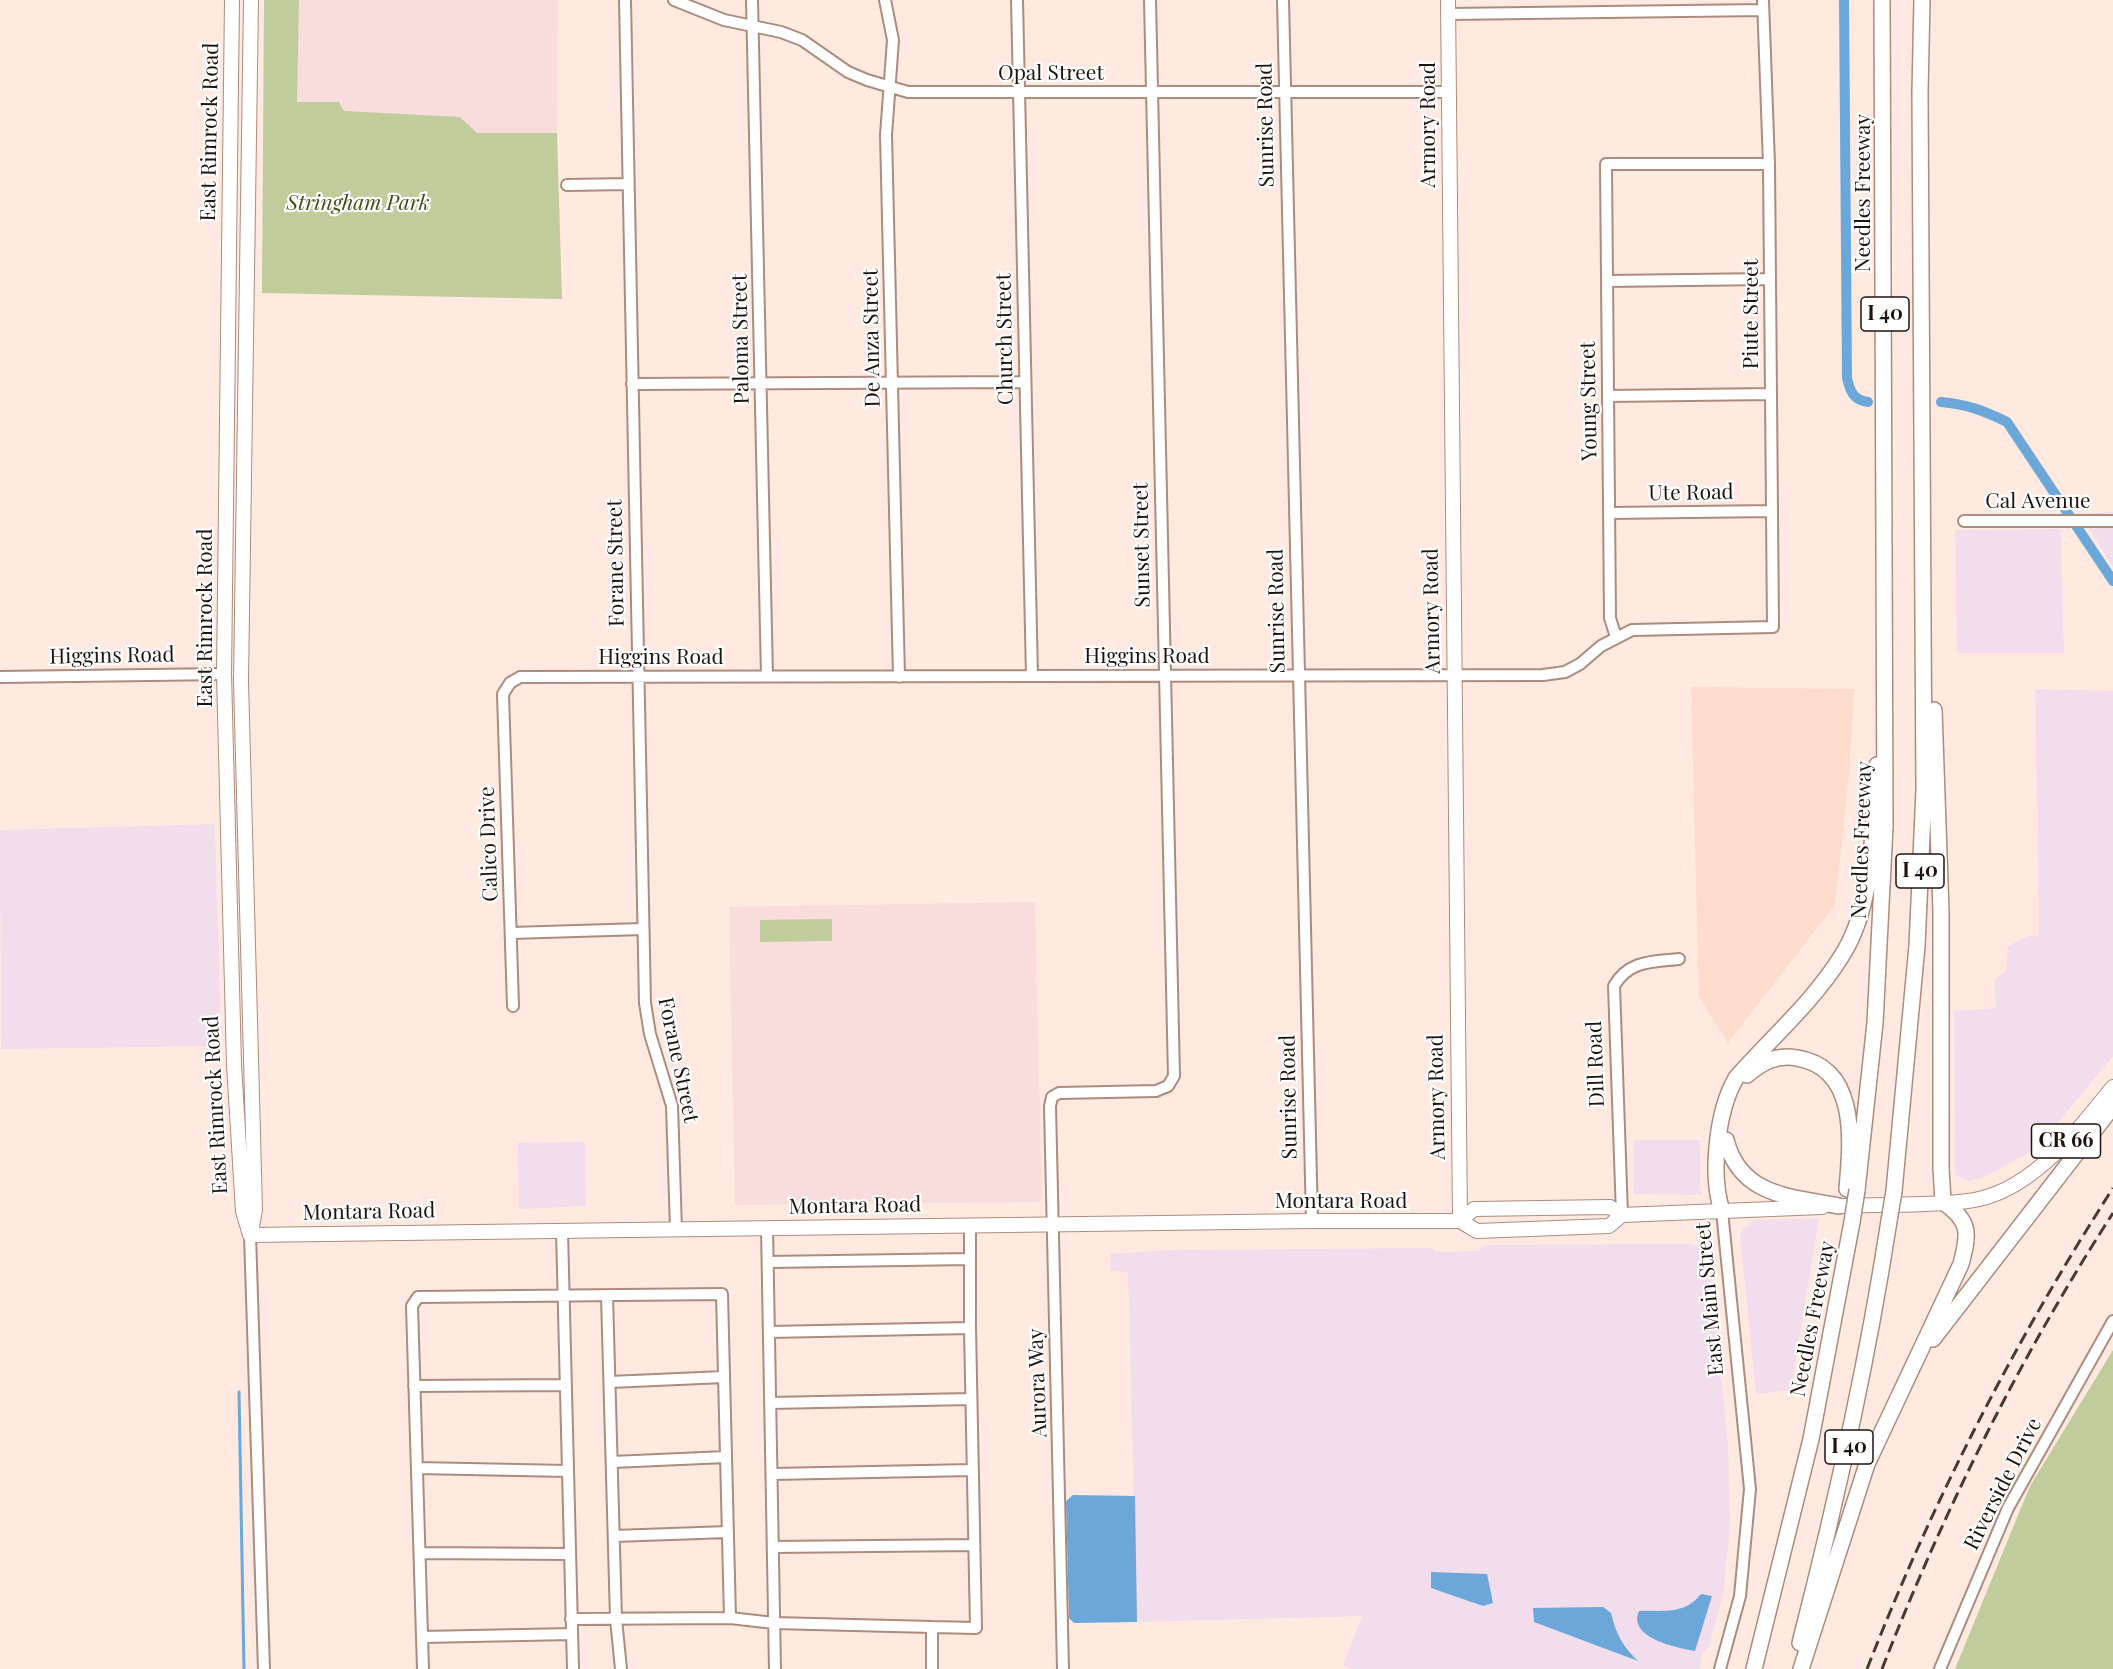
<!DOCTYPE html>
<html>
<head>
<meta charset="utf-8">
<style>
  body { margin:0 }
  canvas { display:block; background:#ffe9e0 }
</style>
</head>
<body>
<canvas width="2113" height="1669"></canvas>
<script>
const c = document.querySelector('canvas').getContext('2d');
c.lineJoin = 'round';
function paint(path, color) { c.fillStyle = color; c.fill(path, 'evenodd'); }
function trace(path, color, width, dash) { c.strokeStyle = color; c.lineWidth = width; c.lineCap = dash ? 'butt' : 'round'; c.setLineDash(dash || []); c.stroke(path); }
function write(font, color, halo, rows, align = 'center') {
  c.font = font + ' "Playfair Display",serif'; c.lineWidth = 4.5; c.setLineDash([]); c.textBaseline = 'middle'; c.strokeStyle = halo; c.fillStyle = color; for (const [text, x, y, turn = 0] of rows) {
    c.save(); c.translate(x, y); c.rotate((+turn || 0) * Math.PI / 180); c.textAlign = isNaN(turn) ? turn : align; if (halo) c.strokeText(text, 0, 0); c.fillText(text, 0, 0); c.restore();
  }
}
paint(new Path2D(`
  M2113,512V567L2080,514Z
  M2061,529L2064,653H1957L1955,530Z
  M2035,689L2113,691V1056L2046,1137L2044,1132L2039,1142L2025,1155L1982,1178L1969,1181L1955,1175L1954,1011L1996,1008L1994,980L2006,971L2008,946L2029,936H2039Z
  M215,824L221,1046L1,1049L0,830Z
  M1700,1140L1701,1195L1634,1194L1633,1140Z
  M585,1142L586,1206L519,1209L517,1143Z
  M1819,1218L1791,1390L1756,1394L1740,1236L1743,1229L1755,1220Z
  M1692,1244L1704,1251L1713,1292L1728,1443L1730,1527L1723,1595L1709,1646L1702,1654L1700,1669H1353L1343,1665L1362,1616L1137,1622L1128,1272L1111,1271L1110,1254L1170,1250L1432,1248L1436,1252L1478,1251L1485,1245Z`), '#f2ddec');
paint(new Path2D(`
  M1691,687L1854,689L1850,766L1835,905L1728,1043L1699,997Z`), '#fedccd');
paint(new Path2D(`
  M299,0H558L557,133H477L344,111L339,102H296Z
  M1035,902L1042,1199L1038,1202L735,1205L729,907Z`), '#f8dddc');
paint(new Path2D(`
  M264,0H299L297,102H339L344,111L460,117L477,133H557L562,299L262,293Z
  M832,919V941L760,942V920Z
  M2113,1350V1669H1955L2030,1486Z`), '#c0cc9b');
paint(new Path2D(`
  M1073,1495L1135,1496L1137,1622L1074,1623L1069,1618L1066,1501Z
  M1431,1572L1487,1574L1493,1603L1483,1606L1431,1588Z
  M1701,1594L1712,1596L1695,1651C1678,1648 1627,1638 1639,1611C1665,1610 1684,1615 1701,1594Z
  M1603,1607L1611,1613C1616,1634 1623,1647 1638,1661L1534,1622L1533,1608Z`), '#6ca7da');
trace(new Path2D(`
  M239,1392L244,1669`), '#6ca7da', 3);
trace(new Path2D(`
  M1844,0L1847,378C1850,391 1853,400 1868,402
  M1941,402C1966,404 1985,411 2007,422L2113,581`), '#6ca7da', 10);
const minor = new Path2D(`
  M625,0L645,1003L650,1034L672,1106L676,1229
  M674,0L724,20L781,32L802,40L848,72L867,80L908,92H1448
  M752,0L767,676
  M885,0L893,40L886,135L899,677
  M1017,0L1032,676
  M1283,0L1312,1221
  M1448,14L1763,10
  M567,185L628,184
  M1607,281L1770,279
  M632,384L1025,382
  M1608,396L1771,394
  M1609,513L1772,511
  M1964,521H2113
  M1616,637L1610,618L1606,164H1769
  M0,677L224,674
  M511,933L643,929
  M513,1006L503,694L510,683L520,677L1543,675L1565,672L1580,664L1601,646L1632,630L1773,627L1769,164L1763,0
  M1622,1215L1614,986C1629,960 1652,962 1679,959
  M767,1228L775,1669
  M562,1231L573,1669
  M250,1235L264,1669
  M768,1262L970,1259
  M607,1296L616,1619L621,1669
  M769,1332L970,1328
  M610,1382L724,1377
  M414,1386L566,1385
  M770,1403L971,1399
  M612,1462L726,1457
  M417,1468L568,1471
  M772,1474L973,1470
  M614,1536L728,1532
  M773,1547L974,1545
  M420,1553L570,1554
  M730,1618L774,1623L932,1627
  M422,1637L572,1634
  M423,1669L412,1306L418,1297L722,1294L730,1618L571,1619
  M932,1669V1627L976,1628L970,1328V1226
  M1063,1669L1050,1106L1052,1097L1059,1093L1156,1091L1168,1086L1174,1076L1150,0
  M1720,1669L1740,1596L1750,1489L1722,1211
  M1940,1669L2008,1508L2113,1321`);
const major = new Path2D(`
  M232,0L224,674L234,1065L243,1211L250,1235
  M1448,0L1460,1221
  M1844,1206C1885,1204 1927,1206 1968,1201C2030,1194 2077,1131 2113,1087
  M1460,1221L1474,1209L1610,1207L1622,1215L1822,1207
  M251,1232L255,1210L241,681L251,0
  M250,1235L1312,1221H1460L1477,1231L1609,1226L1622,1215`);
const highway = new Path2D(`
  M1747,1075C1762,1062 1777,1054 1797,1058C1859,1068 1851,1142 1847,1189
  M1726,1140C1740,1196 1791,1197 1839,1206
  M1857,1190L1875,1023L1885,826L1882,0
  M1894,1191L1917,946L1924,790L1920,93L1922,0
  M1722,1211C1710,1174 1717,1111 1736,1078C1771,1038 1813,1002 1841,957C1876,903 1872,827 1877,765
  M1933,1339L2110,1110L2113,1101
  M1800,1643C1836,1503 1867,1364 1889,1221
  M1754,1669L1811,1439L1852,1222
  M1801,1669L1867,1464L1961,1264C1969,1234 1971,1221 1943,1202L1941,1168V911L1934,710`);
trace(minor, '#ac8c7d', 14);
trace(major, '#ac8c7d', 16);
trace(highway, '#ac8c7d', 18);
trace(minor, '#fff', 10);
trace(major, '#fff', 14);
trace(highway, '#fff', 15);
trace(new Path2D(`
  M1867,1669C1933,1500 2015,1341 2113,1188
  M1882,1669C1944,1510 2020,1357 2113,1213`), '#473a33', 3, [12, 6]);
const highwayBridge = new Path2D(`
  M1889,1221L1894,1191
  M1852,1222L1857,1190`);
trace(highwayBridge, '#ac8c7d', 18, []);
trace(highwayBridge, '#fff', 15);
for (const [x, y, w] of [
  [1885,314,48],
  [1920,871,48],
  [2066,1141,69],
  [1849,1447,48]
]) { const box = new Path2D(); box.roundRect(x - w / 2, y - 17, w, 34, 4.5); c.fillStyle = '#fff'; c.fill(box); trace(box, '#1f130d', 1.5); }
write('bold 20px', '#1f130d', null, [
  ["I 40",1885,314],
  ["I 40",1920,871],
  ["CR 66",2066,1141],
  ["I 40",1849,1447]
]);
write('21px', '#1f130d', '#fff', [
  ["Opal Street",1051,73],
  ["Sunrise Road",1266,125,-91],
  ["Armory Road",1428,125,-90],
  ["East Rimrock Road",210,132,-89],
  ["Needles Freeway",1863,193,-90],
  ["Piute Street",1751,314,-90],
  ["De Anza Street",872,338,-91],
  ["Paloma Street",741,339,-91],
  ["Church Street",1005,339,-91],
  ["Young Street",1589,401,-91],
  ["Ute Road",1691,493,-1],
  ["Cal Avenue",2038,501],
  ["Sunset Street",1142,545,-91],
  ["Forane Street",616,563,-91],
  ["Sunrise Road",1277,611,-91],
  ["Armory Road",1432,611,-91],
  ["East Rimrock Road",205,618,-90],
  ["Higgins Road",112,656,-1],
  ["Higgins Road",1147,656],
  ["Higgins Road",661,657],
  ["Needles Freeway",1862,840,-88],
  ["Calico Drive",489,844,-92],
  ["Forane Street",678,1060,78],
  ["Dill Road",1596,1064,-92],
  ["Sunrise Road",1289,1097,-91],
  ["Armory Road",1437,1097,-91],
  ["East Rimrock Road",216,1105,-93],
  ["Montara Road",1341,1201],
  ["Montara Road",855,1206,-1],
  ["Montara Road",369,1212,-1],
  ["East Main Street",1710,1299,-95],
  ["Needles Freeway",1813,1319,-79],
  ["Aurora Way",1038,1383,-92],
  ["Riverside Drive",2003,1484,-63]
]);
write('italic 21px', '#444f1a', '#fff', [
  ["Stringham Park",358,203]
]);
</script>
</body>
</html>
